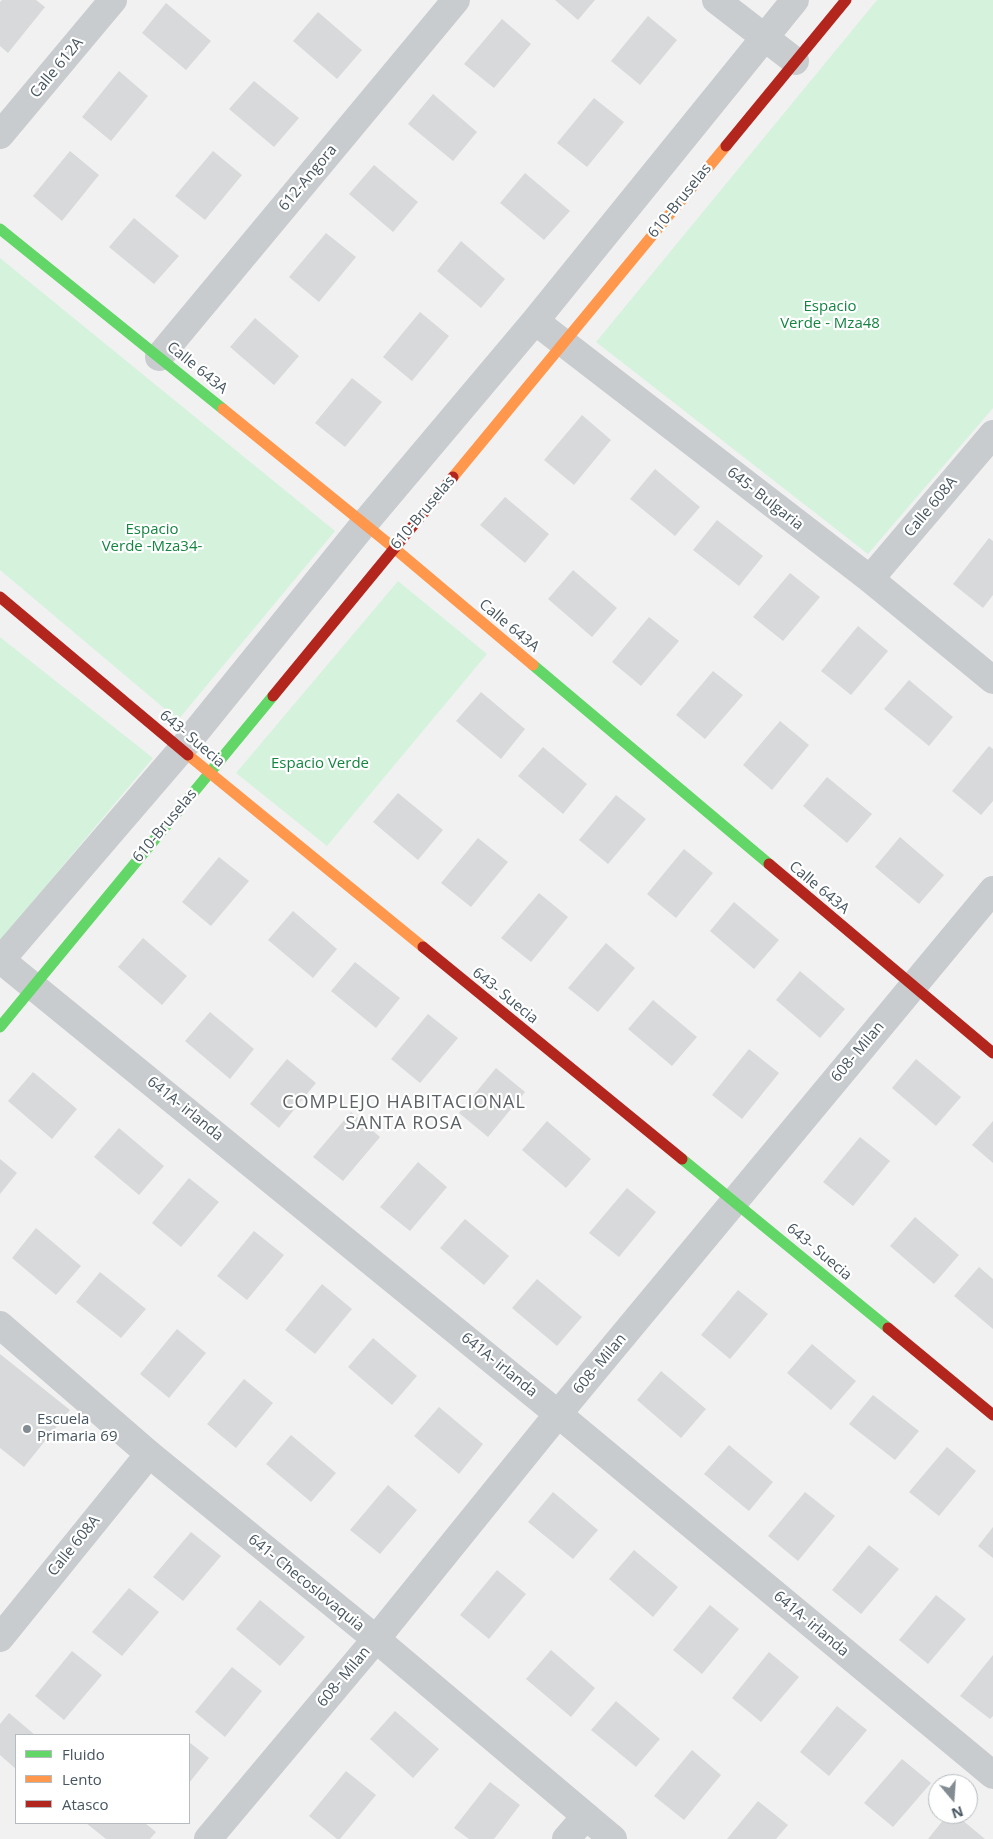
<!DOCTYPE html>
<html>
<head>
<meta charset="utf-8">
<style>
  body { margin:0 }
  #map { position:relative; width:993px; height:1839px; overflow:hidden; background:#f2f1f1; font-family:"Open Sans",sans-serif }
  canvas { display:block }
  .legend { position:absolute; left:15px; top:1734px; width:175px; height:90px; box-sizing:border-box; background:#fff; border:1px solid #b5bbbf; margin:0; padding:6px 9px; list-style:none; font-size:15px; color:#47565f }
  .legend li { display:flex; align-items:center; gap:10px; height:25px }
  .legend b { width:25px; border:1px solid #b5bbbf }
  .north { position:absolute; left:928px; top:1774px; width:50px; height:50px; box-sizing:border-box; background:#fff; border:1px solid #b5bbbf; border-radius:50%; rotate:162deg; font-size:14px; font-weight:700; line-height:20px; text-align:center; color:#47565f }
  .north::after { content:''; display:block; margin:auto; width:18px; height:22px; background:#838c92; clip-path:polygon(50% 0,100% 100%,50% 72%,0 100%) }
</style>
</head>
<body>
<div id="map">
<canvas width="993" height="1839"></canvas>
<ul class="legend">
<li><b style="height:6px;background:#63d668"></b>Fluido</li>
<li><b style="height:6px;background:#ff974d"></b>Lento</li>
<li><b style="height:6px;background:#b3261e"></b>Atasco</li>
</ul>
<div class="north">N</div>
</div>
<script>
const c = document.querySelector('canvas').getContext('2d');
c.lineJoin = 'round';
function paint(path, color) { c.fillStyle = color; c.fill(path, 'evenodd'); }
function trace(path, color, width, dash) { c.strokeStyle = color; c.lineWidth = width; c.lineCap = dash ? 'butt' : 'round'; c.setLineDash(dash || []); c.stroke(path); }
function write(font, color, halo, rows, align = 'center') {
  c.font = font + ' "Open Sans",sans-serif'; c.lineWidth = 4.5; c.setLineDash([]); c.textBaseline = 'middle'; c.strokeStyle = halo; c.fillStyle = color; for (const [text, x, y, turn = 0] of rows) {
    c.save(); c.translate(x, y); c.rotate((+turn || 0) * Math.PI / 180); c.textAlign = isNaN(turn) ? turn : align; if (halo) c.strokeText(text, 0, 0); c.fillText(text, 0, 0); c.restore();
  }
}
paint(new Path2D(`
  M877,0H993V408L868,554L596,342Z
  M0,258L335,531L178,720L0,570Z
  M398,581L487,654L327,846L236,773Z
  M0,637L153,758L0,941Z`), '#d5f2dd');
paint(new Path2D(`
  M2,0H36L45,7L8,53L0,46V2Z
  M555,0H595L578,20Z
  M166,3L211,41L186,70L142,33Z
  M318,12L362,50L337,79L293,41Z
  M648,16L677,40L640,85L611,61Z
  M502,19L531,44L494,88L464,64Z
  M119,71L148,96L111,141L82,117Z
  M254,81L299,118L274,147L229,109Z
  M433,94L477,132L453,161L408,124Z
  M594,98L624,122L587,167L557,143Z
  M70,151L99,175L62,221L33,196Z
  M213,151L242,175L205,220L175,196Z
  M374,165L418,202L393,232L349,194Z
  M525,173L570,211L544,240L500,203Z
  M134,218L179,256L154,284L109,247Z
  M326,233L356,257L319,302L289,277Z
  M461,241L505,279L481,308L437,271Z
  M420,312L449,336L412,381L383,357Z
  M255,318L299,356L274,385L230,347Z
  M352,378L382,402L345,447L315,423Z
  M582,415L611,440L574,485L544,460Z
  M655,469L700,507L675,536L630,499Z
  M505,497L549,534L525,563L480,525Z
  M717,520L763,556L739,586L693,550Z
  M989,538L993,541V595L983,608L953,584Z
  M573,570L617,608L592,637L548,599Z
  M790,573L820,597L783,641L753,617Z
  M649,617L679,641L641,686L612,662Z
  M858,626L888,651L851,695L821,671Z
  M713,671L743,695L705,739L676,715Z
  M909,680L953,717L929,746L884,709Z
  M481,692L525,729L501,759L456,721Z
  M780,721L809,745L772,790L743,765Z
  M989,746L993,749V801L981,815L952,791Z
  M543,747L587,784L563,814L518,776Z
  M827,777L872,814L847,843L803,806Z
  M398,793L443,830L418,860L373,822Z
  M616,795L646,819L608,864L579,840Z
  M900,837L944,875L919,904L875,867Z
  M478,838L508,862L471,907L441,883Z
  M684,849L713,873L676,918L647,894Z
  M219,857L249,881L211,926L182,902Z
  M539,893L568,917L531,962L501,938Z
  M734,902L779,940L754,969L710,931Z
  M293,911L337,949L313,978L268,940Z
  M143,938L187,976L162,1005L118,967Z
  M606,943L635,968L598,1012L568,988Z
  M355,962L400,998L376,1028L331,991Z
  M800,971L845,1009L820,1038L776,1000Z
  M653,1000L697,1037L672,1066L628,1029Z
  M210,1012L254,1049L230,1079L185,1041Z
  M428,1014L458,1038L420,1083L391,1059Z
  M749,1049L779,1073L742,1119L712,1095Z
  M287,1059L316,1083L279,1128L250,1104Z
  M916,1059L961,1097L936,1126L892,1088Z
  M496,1068L525,1092L488,1137L459,1113Z
  M33,1072L77,1109L52,1139L8,1101Z
  M351,1112L380,1137L343,1181L313,1157Z
  M547,1121L591,1159L566,1188L522,1150Z
  M993,1121V1163L972,1145Z
  M119,1128L164,1166L139,1195L94,1157Z
  M860,1137L890,1161L853,1206L823,1182Z
  M0,1159L17,1173L0,1194Z
  M418,1162L447,1187L410,1231L380,1207Z
  M189,1178L219,1202L181,1247L152,1223Z
  M627,1188L656,1212L619,1257L589,1233Z
  M915,1217L959,1255L934,1284L890,1246Z
  M465,1219L509,1256L484,1285L440,1248Z
  M36,1228L81,1266L56,1295L12,1258Z
  M254,1231L284,1255L247,1300L217,1276Z
  M979,1267L993,1279V1329L954,1296Z
  M100,1272L146,1309L121,1338L76,1302Z
  M537,1279L582,1317L557,1346L512,1308Z
  M322,1284L352,1309L315,1354L285,1330Z
  M738,1290L768,1314L730,1359L701,1335Z
  M177,1329L206,1353L169,1398L140,1374Z
  M373,1338L417,1376L392,1405L348,1367Z
  M812,1344L856,1381L831,1410L787,1373Z
  M0,1354L70,1410L24,1467L0,1448Z
  M661,1371L706,1409L681,1438L637,1400Z
  M244,1379L273,1403L236,1448L207,1424Z
  M873,1395L919,1431L895,1460L849,1424Z
  M439,1407L483,1444L459,1474L414,1436Z
  M291,1435L336,1473L311,1502L266,1464Z
  M729,1445L773,1482L749,1511L704,1474Z
  M947,1447L976,1471L939,1516L909,1492Z
  M388,1485L417,1510L380,1554L350,1530Z
  M553,1492L598,1530L573,1559L528,1522Z
  M805,1492L835,1516L798,1561L768,1536Z
  M993,1527V1558L978,1546Z
  M191,1532L221,1556L183,1601L153,1577Z
  M869,1545L899,1569L861,1614L832,1590Z
  M634,1550L678,1587L653,1617L609,1579Z
  M497,1570L526,1594L489,1639L460,1615Z
  M129,1588L159,1612L122,1656L92,1632Z
  M936,1595L966,1619L928,1664L899,1640Z
  M260,1600L305,1637L280,1666L236,1629Z
  M710,1605L739,1629L702,1674L673,1650Z
  M551,1650L595,1688L571,1717L526,1679Z
  M72,1651L102,1675L64,1720L35,1696Z
  M769,1652L799,1677L761,1722L732,1698Z
  M993,1655V1716L990,1719L960,1696Z
  M232,1667L262,1691L225,1737L195,1712Z
  M616,1701L660,1739L636,1767L591,1730Z
  M837,1706L867,1730L829,1776L800,1752Z
  M395,1711L439,1749L413,1778L370,1739Z
  M9,1713L35,1735H16V1769L0,1755V1724Z
  M189,1742L209,1758L189,1783Z
  M692,1750L721,1775L684,1820L654,1796Z
  M902,1759L931,1783L893,1827L864,1803Z
  M346,1771L376,1795L340,1839H337L309,1816Z
  M490,1782L520,1805L494,1839H469L454,1828Z
  M758,1801L788,1825L776,1839H727Z
  M948,1814H955L985,1839H928Z
  M86,1823H145L156,1832L150,1839H106Z`), '#d8d9da');
trace(new Path2D(`
  M716,0L795,61
  M0,135L113,0
  M535,321L870,579L993,680
  M159,357L456,0
  M870,579L993,434
  M1,960L558,1414L993,1775
  M0,961L182,749L364,524L535,321L795,0
  M0,1325L149,1454L376,1639L613,1839
  M0,1638L149,1454
  M208,1839L376,1639L558,1414L993,890
  M566,1839L586,1816`), '#c8ccce', 28);
trace(new Path2D(`
  M0,229L223,409
  M533,665L769,864
  M0,1027L273,696
  M682,1159L888,1328`), '#63d668', 11);
trace(new Path2D(`
  M223,409L394,548L533,665
  M453,477L726,146
  M188,755L423,947`), '#ff974d', 11);
trace(new Path2D(`
  M726,146L846,0
  M0,597L188,755
  M273,696L453,477
  M769,864L993,1053
  M423,947L682,1159
  M888,1328L993,1415`), '#b3261e', 11);
for (const [x, y, r, color] of [
  [27,1429,5,"#838c92"]
]) { const dot = new Path2D(); dot.arc(x, y, r, 0, 2 * Math.PI); c.fillStyle = color; c.fill(dot); trace(dot, '#fff', 2); }
write('15px', '#47565f', '#fff', [
  ["Calle 612A",57,68,-50],
  ["612-Angora",308,178,-50],
  ["610-Bruselas",680,201,-51],
  ["Calle 643A",197,368,39],
  ["645- Bulgaria",765,499,38],
  ["Calle 608A",931,507,-50],
  ["610-Bruselas",423,513,-50],
  ["Calle 643A",509,626,40],
  ["643- Suecia",192,739,40],
  ["610-Bruselas",165,826,-50],
  ["Calle 643A",819,888,40],
  ["643- Suecia",505,996,39],
  ["608- Milan",858,1052,-50],
  ["641A- irlanda",185,1109,39],
  ["643- Suecia",819,1252,40],
  ["608- Milan",600,1364,-50],
  ["641A- irlanda",499,1365,39],
  ["Calle 608A",74,1546,-51],
  ["641- Checoslovaquia",306,1583,39],
  ["641A- irlanda",811,1624,40],
  ["608- Milan",344,1677,-50]
]);
write('15px', '#138640', '#fff', [
  ["Espacio",830,307],
  ["Verde - Mza48",830,324],
  ["Espacio",152,530],
  ["Verde -Mza34-",152,547],
  ["Espacio Verde",320,764]
]);
write('15px', '#47565f', '#fff', [
  ["Escuela",37,1420],
  ["Primaria 69",37,1437]
], 'left');
c.letterSpacing = '1px';
write('18px', '#5d6266', '#fff', [
  ["COMPLEJO HABITACIONAL",404,1103],
  ["SANTA ROSA",404,1124]
]);
c.letterSpacing = '0px';
</script>
</body>
</html>
